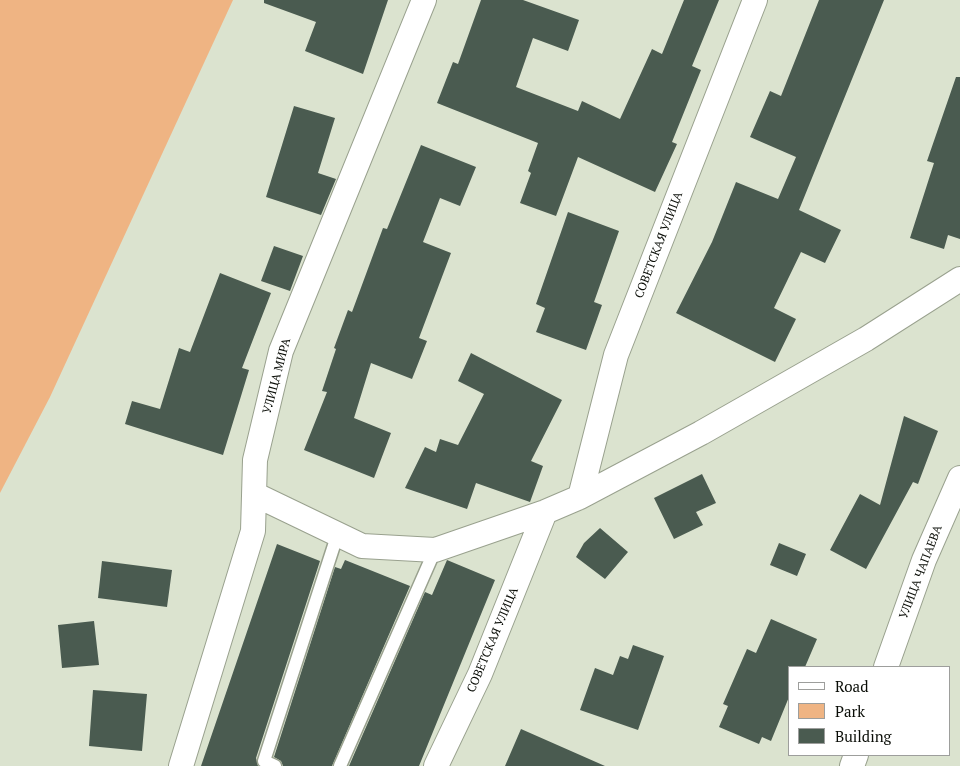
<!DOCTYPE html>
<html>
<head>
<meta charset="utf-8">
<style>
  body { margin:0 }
  #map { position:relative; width:960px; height:766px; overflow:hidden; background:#dbe3cf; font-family:"PT Serif",serif }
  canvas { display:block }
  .legend { position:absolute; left:788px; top:666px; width:162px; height:90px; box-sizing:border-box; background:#fff; border:1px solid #9d9e9c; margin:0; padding:6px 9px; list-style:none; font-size:15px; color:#0a0d07 }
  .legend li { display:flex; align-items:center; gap:10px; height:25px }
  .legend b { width:25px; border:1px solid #9d9e9c }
</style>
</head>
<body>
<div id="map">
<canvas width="960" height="766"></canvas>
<ul class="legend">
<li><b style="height:6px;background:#fff"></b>Road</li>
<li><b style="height:14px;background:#efb483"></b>Park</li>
<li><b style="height:14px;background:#4a5b50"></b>Building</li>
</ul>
</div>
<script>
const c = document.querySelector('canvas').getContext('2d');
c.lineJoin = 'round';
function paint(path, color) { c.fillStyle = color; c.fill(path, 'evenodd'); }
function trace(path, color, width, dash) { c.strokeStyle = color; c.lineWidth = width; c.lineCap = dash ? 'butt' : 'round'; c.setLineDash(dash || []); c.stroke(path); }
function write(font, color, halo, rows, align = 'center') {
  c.font = font + ' "PT Serif",serif'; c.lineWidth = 5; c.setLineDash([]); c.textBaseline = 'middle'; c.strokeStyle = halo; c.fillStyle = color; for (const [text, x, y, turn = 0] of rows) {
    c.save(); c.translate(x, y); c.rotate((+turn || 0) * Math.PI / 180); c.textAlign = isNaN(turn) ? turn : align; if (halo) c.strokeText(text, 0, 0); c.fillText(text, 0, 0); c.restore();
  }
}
paint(new Path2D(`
  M0,0H233L50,397L0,493Z`), '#efb483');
paint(new Path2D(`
  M264,0H388L363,74L305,51L316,22L264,3Z
  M481,0H523L579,20L568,51L533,38L516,87L578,111L582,101L620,119L652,49L662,54L684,0H719L692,66L701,70L672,142L677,144L655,192L578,157L556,216L520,203L531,173L528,171L538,143L437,103L453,62L458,64Z
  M819,0H884L799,210L841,230L825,263L801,252L774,308L796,319L775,362L676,313L712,242L736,182L778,199L796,157L750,137L770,91L781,96Z
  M956,77H960V239L948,235L944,249L910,238L934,163L927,161Z
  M294,106L335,118L318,173L336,179L321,215L266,197Z
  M421,145L476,167L460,206L440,198L423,242L451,253L419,338L427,341L412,379L371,363L354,418L391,433L374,478L304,450L327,392L322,391L336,349L334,348L348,310L352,312L383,228L387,229Z
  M568,212L619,231L594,302L602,305L586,350L536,332L545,308L536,304Z
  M274,246L303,256L290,291L261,281Z
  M220,273L271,293L242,368L249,370L223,455L125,424L132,401L160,409L179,348L190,352Z
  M471,353L562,400L531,461L543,466L530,502L476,483L467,509L405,488L425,447L436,452L440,439L458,445L484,394L458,381Z
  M904,416L938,431L918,484L913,482L866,569L830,550L860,494L880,505Z
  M702,474L716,503L696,512L703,525L674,539L654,498Z
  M600,528L628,552L605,579L576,557L584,543Z
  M779,543L806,554L797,576L770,565Z
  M277,544L320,561L256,758L258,766H201Z
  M345,560L410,586L332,766H283L281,761L274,757L335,567L341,569Z
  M447,560L495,580L419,766H349L425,592L432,595Z
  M102,561L172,570L167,607L98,598Z
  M771,619L817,639L805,667H789V697L771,741L762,737L759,744L719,727L728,706L723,704L747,649L756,653Z
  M94,621L99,665L62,668L58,625Z
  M633,645L664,656L638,730L580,710L595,668L613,675L620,656L628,659Z
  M93,690L147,694L142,751L89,746Z
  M521,729L605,766H505Z`), '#4a5b50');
const lane = new Path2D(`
  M275,766L264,761L337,536
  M340,766L435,550`);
const street = new Path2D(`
  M256,495L362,546L435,550L545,512L580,497L701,433L866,339L960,279
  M580,497L616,355L755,0
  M886,667L924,560L960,478
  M181,766L253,531L255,460L281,351L424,0
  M436,766L480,674L545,512
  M852,766L856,755`);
trace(lane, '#99a18e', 15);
trace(street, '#99a18e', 26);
trace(lane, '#fff', 12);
trace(street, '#fff', 24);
write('12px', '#0a0d07', '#fff', [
  ["СОВЕТСКАЯ УЛИЦА",659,245,-69],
  ["УЛИЦА МИРА",277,376,-75],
  ["УЛИЦА ЧАПАЕВА",921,572,-69],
  ["СОВЕТСКАЯ УЛИЦА",493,640,-67]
]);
</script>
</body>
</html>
